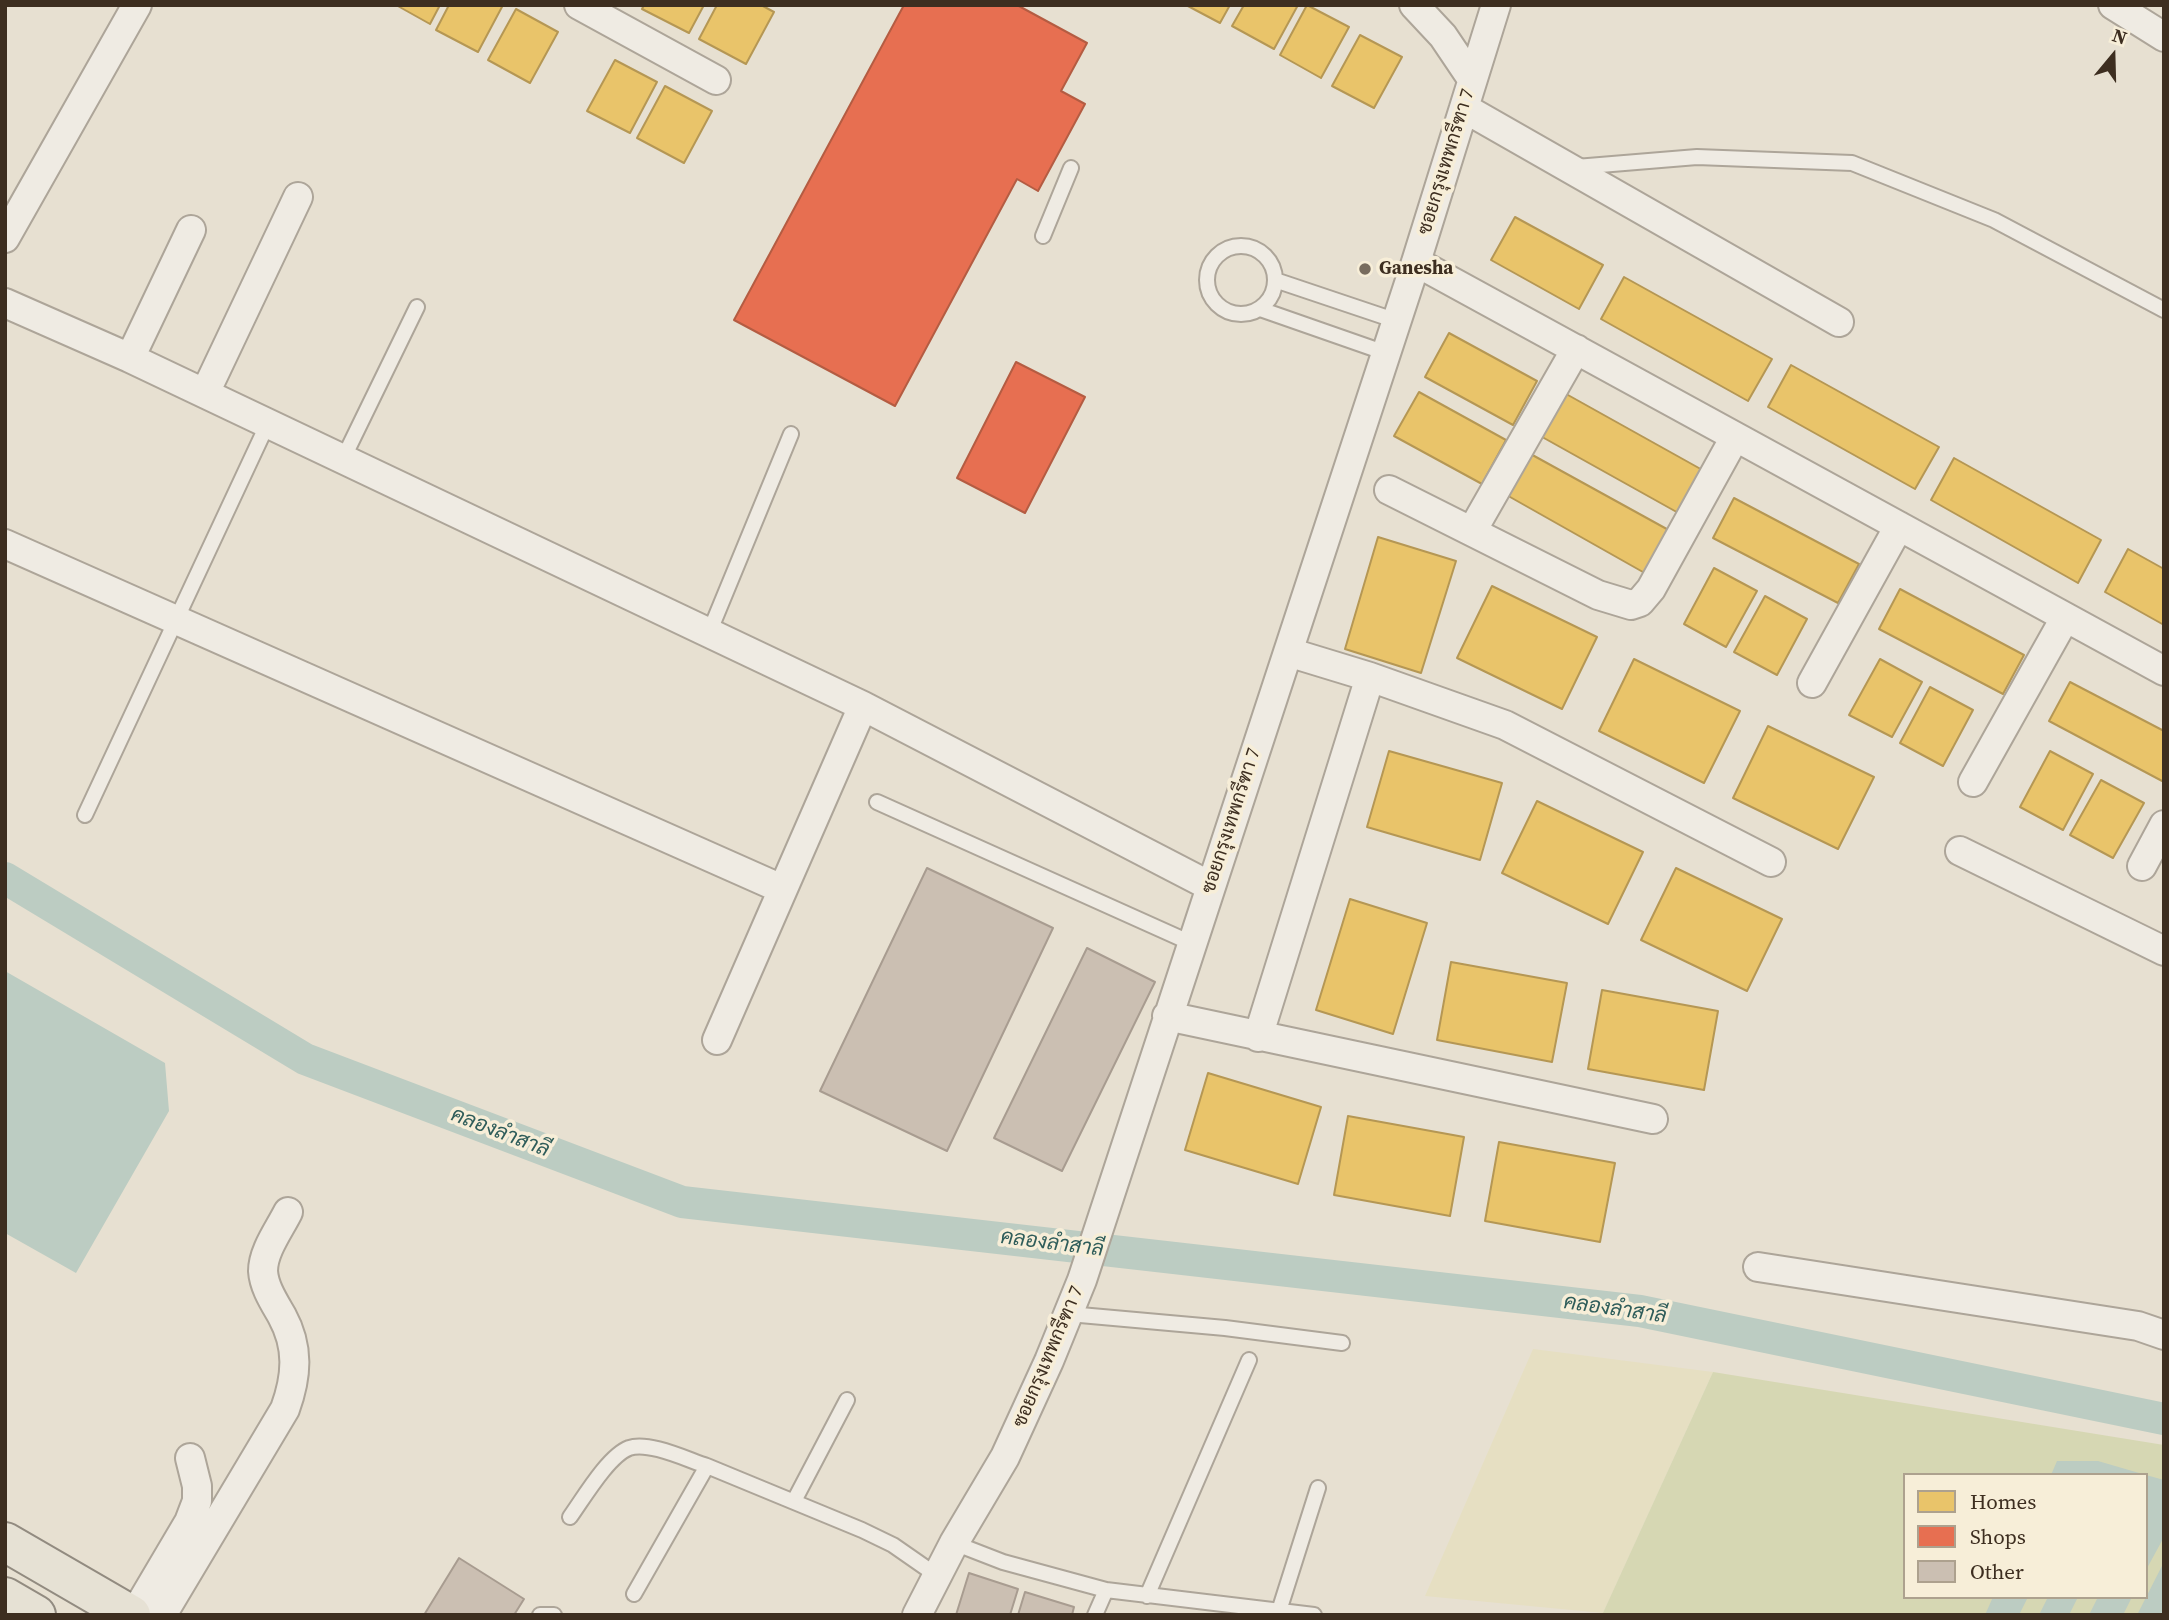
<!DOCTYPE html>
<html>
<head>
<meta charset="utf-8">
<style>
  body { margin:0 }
  #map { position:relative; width:2169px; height:1620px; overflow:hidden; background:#e7e0d1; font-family:"Source Serif 4",serif }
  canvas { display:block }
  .frame { position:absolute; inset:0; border:7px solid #3d2e20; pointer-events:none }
  .legend { position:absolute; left:1903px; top:1473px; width:245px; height:126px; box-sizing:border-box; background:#f7eed8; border:2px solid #ada18e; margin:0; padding:9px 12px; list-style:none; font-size:21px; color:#3d2e20 }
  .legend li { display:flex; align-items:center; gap:14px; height:35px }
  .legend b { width:35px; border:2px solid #ada18e }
  .north { position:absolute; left:2078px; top:21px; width:70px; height:70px; -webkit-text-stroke:5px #f7eed8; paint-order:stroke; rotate:19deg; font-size:19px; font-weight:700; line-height:28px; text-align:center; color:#3d2e20 }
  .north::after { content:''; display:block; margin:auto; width:24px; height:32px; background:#3d2e20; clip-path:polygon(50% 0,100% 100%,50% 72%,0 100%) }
</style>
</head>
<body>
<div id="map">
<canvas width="2169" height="1620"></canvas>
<div class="frame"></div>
<ul class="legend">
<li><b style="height:19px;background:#e9c46a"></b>Homes</li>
<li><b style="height:19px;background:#e76f51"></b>Shops</li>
<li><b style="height:19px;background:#cbbfb2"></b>Other</li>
</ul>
<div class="north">N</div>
</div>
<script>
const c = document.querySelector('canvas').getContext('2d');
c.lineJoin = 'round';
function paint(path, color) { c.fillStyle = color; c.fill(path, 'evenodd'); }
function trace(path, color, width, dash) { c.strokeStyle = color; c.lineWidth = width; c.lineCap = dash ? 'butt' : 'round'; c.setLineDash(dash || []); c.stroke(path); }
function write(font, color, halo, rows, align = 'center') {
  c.font = font + ' "Source Serif 4",Sarabun,serif'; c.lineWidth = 7; c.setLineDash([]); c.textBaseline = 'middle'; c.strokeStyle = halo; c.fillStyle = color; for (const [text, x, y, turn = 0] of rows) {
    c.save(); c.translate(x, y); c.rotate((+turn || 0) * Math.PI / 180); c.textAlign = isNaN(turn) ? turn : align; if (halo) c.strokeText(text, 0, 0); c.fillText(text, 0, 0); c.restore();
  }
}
paint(new Path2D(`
  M1533,1349L1713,1372L1603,1613L1425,1596Z`), '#e6dfc2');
paint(new Path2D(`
  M1713,1372L2164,1445V1615H1602ZM1905,1475H2146V1597H1905Z`), '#d6d7b3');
paint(new Path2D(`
  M5,971L165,1063L169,1111L76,1273L5,1233Z
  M2057,1461H2098L2146,1475H2051Z
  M2146,1475L2164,1480V1537L2146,1570Z
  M2164,1562V1615H2137Z
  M1993,1597H2028L2019,1615H1985Z
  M2048,1597H2078L2069,1615H2039Z
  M2098,1597H2132L2123,1615H2089Z`), '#bcccc2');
const homes = new Path2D(`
  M396,5H440L430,24Z
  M449,5H503L478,52L436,30Z
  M644,5H704L689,33L642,9Z
  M717,5H761L774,12L746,64L699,39Z
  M1186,5H1230L1220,23Z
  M1244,5H1298L1274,49L1232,26Z
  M1307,5L1349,27L1321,78L1280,55Z
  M516,9L558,32L530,83L488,60Z
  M1360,35L1402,57L1374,108L1332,86Z
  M615,60L657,82L630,133L587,111Z
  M665,86L712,111L684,163L637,138Z
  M1515,217L1603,265L1579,309L1491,260Z
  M1624,277L1772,359L1748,401L1601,319Z
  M1449,333L1537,381L1513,425L1425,377Z
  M1791,365L1939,447L1915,489L1768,407Z
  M1559,390L1706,472L1682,515L1535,433Z
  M1419,392L1506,440L1482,484L1394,436Z
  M1527,452L1674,533L1650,576L1503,493Z
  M1954,458L2101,540L2078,583L1931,500Z
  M1734,498L1859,564L1838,603L1713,538Z
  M1378,537L1456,561L1421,673L1345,649Z
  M2128,549L2164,569V625L2105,592Z
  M1714,568L1757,591L1726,647L1684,624Z
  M1492,586L1597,637L1562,709L1457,658Z
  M1900,589L2024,655L2003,694L1879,629Z
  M1765,596L1807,619L1777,675L1734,652Z
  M1634,659L1740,711L1704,783L1599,731Z
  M1880,659L1922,682L1892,737L1849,715Z
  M2070,682L2164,731V782L2049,721Z
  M1930,687L1973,710L1943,766L1900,743Z
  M1768,726L1874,777L1838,849L1733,798Z
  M1389,751L1502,783L1480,860L1367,827Z
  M2050,751L2093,774L2063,830L2020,807Z
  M2101,780L2144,803L2113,858L2070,835Z
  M1537,801L1643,852L1608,924L1502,873Z
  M1676,868L1782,919L1747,991L1641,940Z
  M1350,899L1427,923L1393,1034L1316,1010Z
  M1451,962L1567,983L1552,1062L1437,1040Z
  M1602,990L1718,1011L1704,1090L1588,1069Z
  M1208,1073L1321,1107L1298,1184L1185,1150Z
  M1348,1116L1464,1137L1450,1216L1334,1195Z
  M1499,1142L1615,1163L1600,1242L1485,1221Z`);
paint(homes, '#e9c46a');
trace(homes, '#b59754', 2);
const shops = new Path2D(`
  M904,5H1017L1087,43L1061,91L1085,104L1038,191L1017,179L895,406L734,320Z
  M1016,362L1085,397L1025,513L957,478Z`);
paint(shops, '#e76f51');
trace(shops, '#b45c42', 2);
trace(new Path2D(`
  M5,878L305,1059L682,1202L1640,1311L2164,1419`), '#bcccc2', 32);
const building = new Path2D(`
  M927,868L1053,928L947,1151L820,1091Z
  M1087,948L1155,982L1062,1171L994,1138Z
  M459,1558L524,1599L514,1615H424Z
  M969,1573L1018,1589L1010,1615H956Z
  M1025,1592L1074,1607L1072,1615H1018Z`);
paint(building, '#cbbfb2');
trace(building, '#a89c90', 2);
const service = new Path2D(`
  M1576,167L1697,157L1852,163L1994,220L2164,310
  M1043,236L1071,168
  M1207 280a34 34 0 1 1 68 0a34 34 0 1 1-68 0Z
  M1275,280L1397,321
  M1260,309L1386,353
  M343,459L417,307
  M709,633L791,434
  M877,802L1191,943
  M85,815L268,423
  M1069,1314L1225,1328L1342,1343
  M794,1501L847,1400
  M570,1517C583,1499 608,1456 629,1448C649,1441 688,1460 707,1466
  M954,1543L1003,1562L1106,1590L1314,1615
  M634,1594L707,1466L862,1530L893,1545L939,1577
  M1147,1596L1249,1360
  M1279,1611L1318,1488
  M540,1615H554
  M1095,1615L1106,1590`);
const minor = new Path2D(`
  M579,5L716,80
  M1414,5L1443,36L1472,79
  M2113,5L2164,37
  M1464,108L1839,322
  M5,238L137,5
  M1416,262L2164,671
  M5,303L130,358L863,706L1210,886
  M130,358L191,230
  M205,393L298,197
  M1389,490L1598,595L1631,605L1640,602L1651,589L1735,437
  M1472,531L1576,349
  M5,544L782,889
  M1288,652L1370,677L1505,725L1771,862
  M1812,683L1899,526
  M1973,782L2065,618
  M1960,851L2164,951
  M2142,866L2164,825
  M1167,1016L1653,1119
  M1258,1037L1370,677
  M717,1040L863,706
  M1758,1267L2138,1326L2164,1335
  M134,1615L189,1522L197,1501V1486L190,1458
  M162,1615L285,1409C297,1376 299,1347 282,1316C274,1302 264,1287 263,1271C263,1251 279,1230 288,1212
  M917,1615L954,1543L1005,1457L1049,1361L1082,1280L1416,262L1496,5`);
const primary = new Path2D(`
  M5,1542L131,1615
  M5,1597L36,1615`);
trace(service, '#ada599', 18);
trace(minor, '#ada599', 32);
trace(primary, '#928b80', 42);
trace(service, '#efebe3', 14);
trace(minor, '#efebe3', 28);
trace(primary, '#e6e1d4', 38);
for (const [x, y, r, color] of [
  [1365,269,7,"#786c5e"]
]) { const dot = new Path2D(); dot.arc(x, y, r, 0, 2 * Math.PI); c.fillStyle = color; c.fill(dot); trace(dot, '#f7eed8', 2.5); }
write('19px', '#3d2e20', '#f7eed8', [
  ["ซอยกรุงเทพกรีฑา 7",1447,162,-73],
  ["ซอยกรุงเทพกรีฑา 7",1232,821,-72],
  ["ซอยกรุงเทพกรีฑา 7",1049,1357,-67]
]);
write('bold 19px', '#3d2e20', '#f7eed8', [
  ["Ganesha",1379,269]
], 'left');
write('italic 21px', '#2f5d5a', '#f7eed8', [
  ["คลองลำสาลี",500,1133,21],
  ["คลองลำสาลี",1052,1244,7],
  ["คลองลำสาลี",1615,1310,8]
]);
</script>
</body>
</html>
